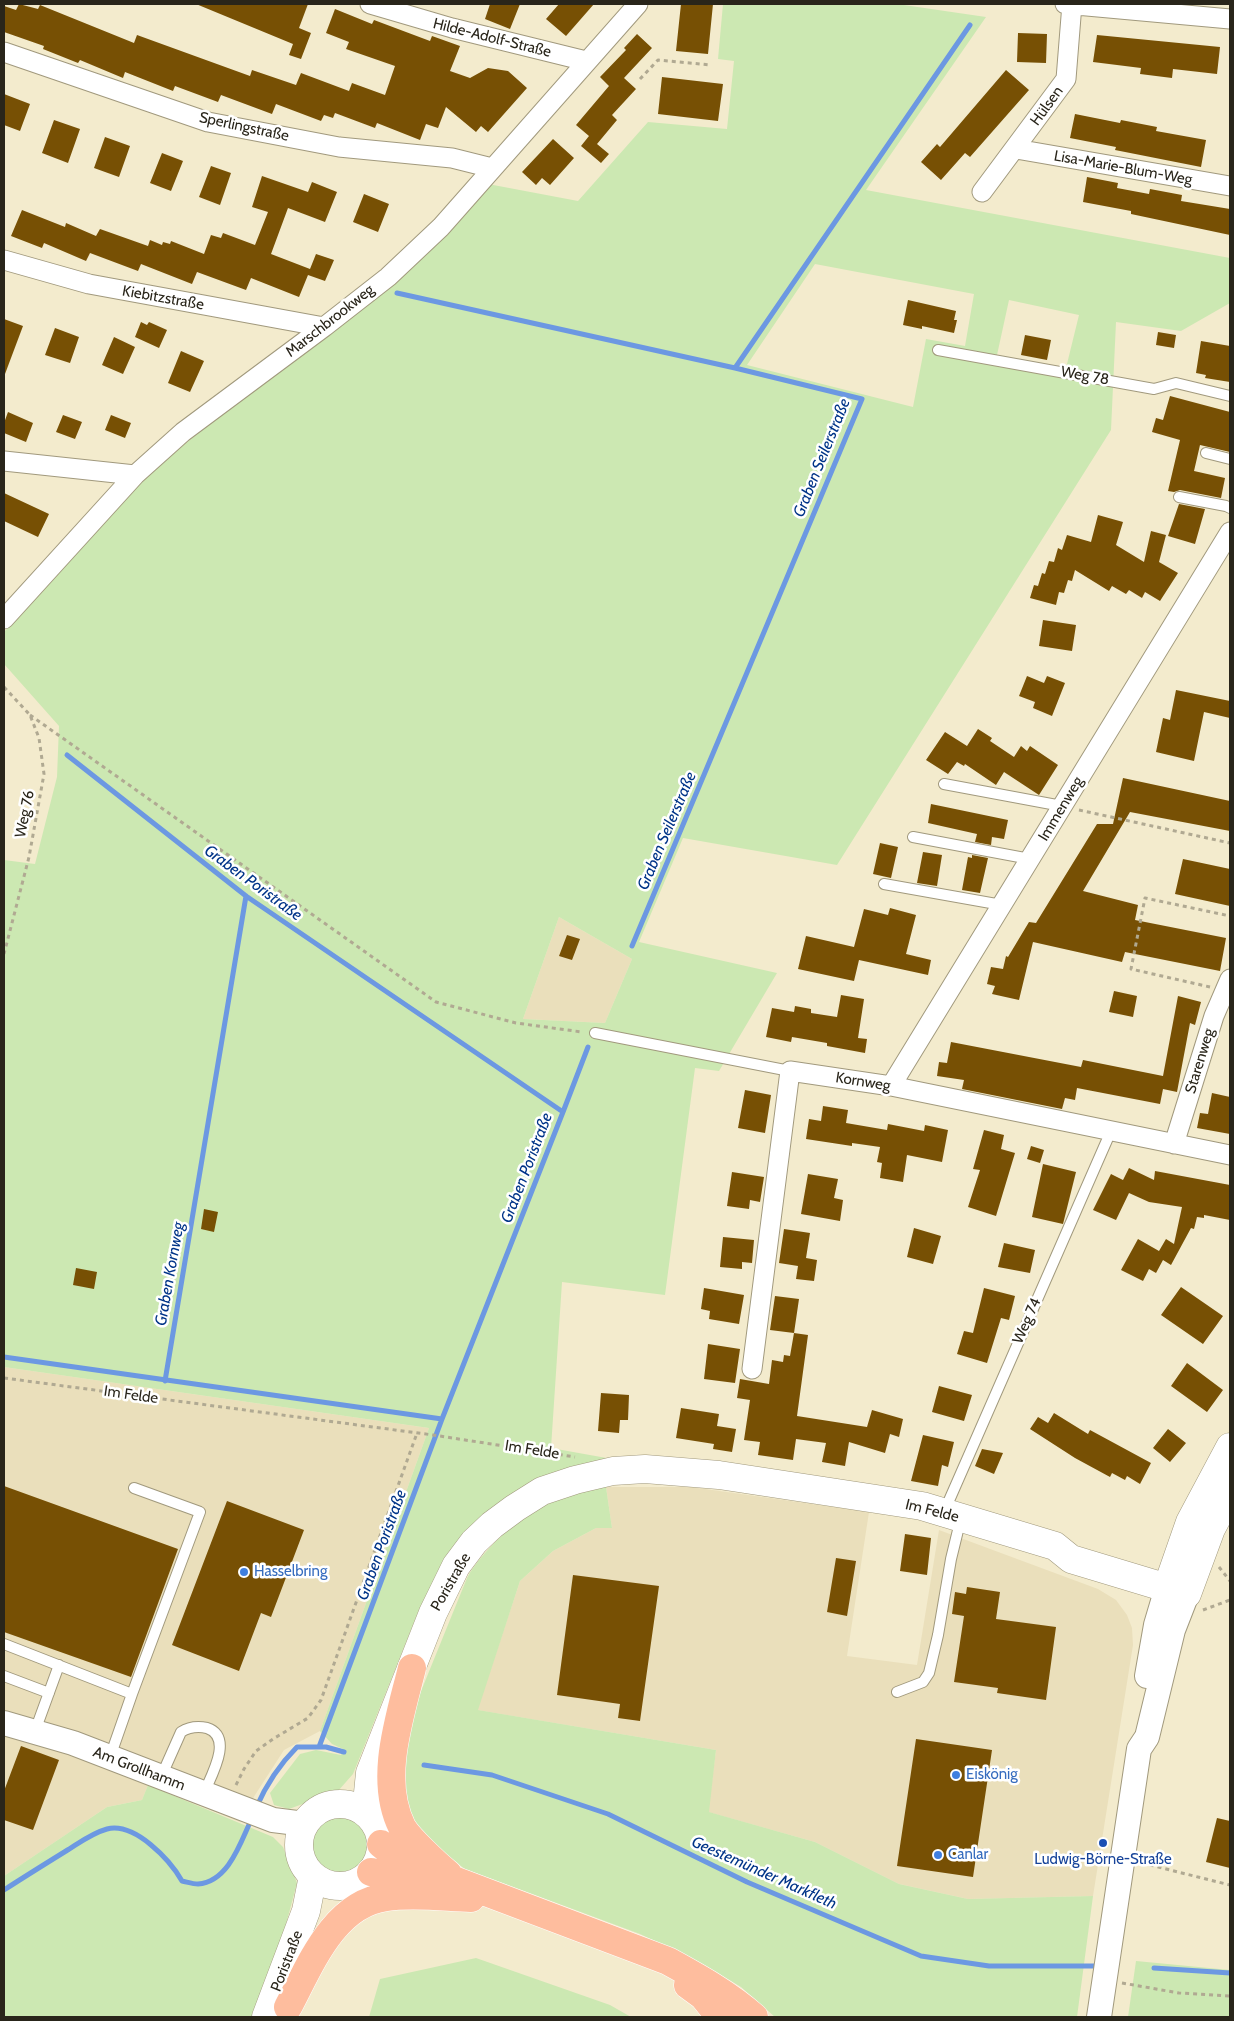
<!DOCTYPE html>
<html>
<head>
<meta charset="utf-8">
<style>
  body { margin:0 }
  #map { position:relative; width:1234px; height:2021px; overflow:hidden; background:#f3ebcd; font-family:Cabin,sans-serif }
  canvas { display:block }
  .frame { position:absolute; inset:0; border:5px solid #29251a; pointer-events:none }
</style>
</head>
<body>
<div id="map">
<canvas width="1234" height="2021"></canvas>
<div class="frame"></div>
</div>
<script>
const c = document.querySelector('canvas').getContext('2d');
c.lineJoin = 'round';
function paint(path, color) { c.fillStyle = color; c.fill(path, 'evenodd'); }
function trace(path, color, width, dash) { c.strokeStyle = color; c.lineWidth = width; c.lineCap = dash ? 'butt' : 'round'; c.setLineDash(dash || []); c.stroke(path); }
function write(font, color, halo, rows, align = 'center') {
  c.font = font + ' Cabin,sans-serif'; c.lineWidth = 5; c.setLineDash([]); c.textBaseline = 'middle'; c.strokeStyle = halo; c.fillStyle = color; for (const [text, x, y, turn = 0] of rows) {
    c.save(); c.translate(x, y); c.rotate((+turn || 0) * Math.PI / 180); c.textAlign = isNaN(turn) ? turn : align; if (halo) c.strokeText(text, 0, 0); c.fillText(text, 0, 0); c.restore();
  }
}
paint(new Path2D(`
  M559,917L632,959L605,1023L523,1019Z
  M4,1367L429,1428L320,1731L284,1750L255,1795L240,1822L148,1785L142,1800L107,1807L4,1876Z
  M606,1487H691L869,1512L847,1656L917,1665L939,1530L1098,1589L1116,1600L1127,1615L1132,1628L1133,1645L1093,1896L968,1899L899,1884L815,1842L708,1812L716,1750L477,1710L520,1581L553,1551L596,1528H612Z`), '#eadfbb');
paint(new Path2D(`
  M723,4H897L986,17L866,190L1230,258V303L1181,331L1116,322L1111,430L837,865L683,838L639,942L777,973L719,1071L695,1068L665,1295L562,1282L551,1448L612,1459L445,1562L419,1610L353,1774L338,1791L289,1809L274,1805L270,1793L300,1754L316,1750L341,1755L343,1749L332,1744L320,1731L429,1428L4,1367V860L35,864L57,777L59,726L4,664V632L132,489L192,438L392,286L488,184L578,201L648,122L727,129L734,61L718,59ZM815,264L974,294L965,346L926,339L913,407L747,365ZM1009,300L1079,315L1066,368L997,355ZM559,917L632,959L605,1023L523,1019Z
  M606,1487L612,1528H596L553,1551L520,1581L478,1710L716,1750L709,1812L815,1842L899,1884L968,1899L1093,1896L1077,2017H775L741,1987L699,1962L640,1934L465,1869L422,1837L403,1797L402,1774L415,1706L467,1578C493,1533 553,1490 606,1487Z
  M148,1785L273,1837L283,1847L297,1883L285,1928L252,2017H4V1876L107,1807L142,1800Z
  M310 1845a29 29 0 1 1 58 0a29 29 0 1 1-58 0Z
  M476,1958L610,2005L631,2017H369L380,1979Z
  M1136,1961L1230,1970V2017H1128Z`), '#cce8b2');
trace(new Path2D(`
  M397,293L735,368
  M67,755L246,896L563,1112L442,1419L319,1747
  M632,946L862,399L735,368L970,25
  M563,1112L588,1047
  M4,1357L442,1419
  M165,1381L246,896
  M424,1765L492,1775L608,1814L747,1882L921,1956L989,1966H1100
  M256,1808C266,1785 279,1765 297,1747H326L344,1752
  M4,1890C24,1877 45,1864 66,1851C79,1843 92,1833 107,1829C135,1822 170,1860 182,1881C187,1882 193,1884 198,1884C229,1882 241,1841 252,1818
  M1154,1968L1230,1973`), '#6c98e2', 5);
paint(new Path2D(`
  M19,4L38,9L40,5L134,43L137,35L250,76L252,70L296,85L301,73L349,91L352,83L385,95L395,66L346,49L349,42L326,33L335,9L372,24L374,20L430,41L432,36L460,46L450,71L470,78L488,68L508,71L527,88L488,132L481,126L476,132L446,107L438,128L426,124L420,140L377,123L375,128L335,113L333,118L324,115L321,121L276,104L272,114L221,95L218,102L175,86L173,91L125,72L123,78L80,60L78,63L43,49L44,46L4,32V6L16,10Z
  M196,4H308L299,28L311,33L301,59L289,55L293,44Z
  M490,4H520L510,29L485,19Z
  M559,4H594L566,36L546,19Z
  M681,4H713L708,54L676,51Z
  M1018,33L1047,34L1046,63L1017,62Z
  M637,34L652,48L624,78L636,89L612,115L617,120L597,144L609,154L601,163L581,146L589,136L576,125L609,86L600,77L626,50L624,48Z
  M1097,35L1220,47L1217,74L1173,69L1172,78L1140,74L1141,68L1093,62Z
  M1006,70L1029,90L970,157L965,153L941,180L921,162L937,144L940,147Z
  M662,77L723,84L718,121L658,114Z
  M4,94L30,104L20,131L4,125Z
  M1075,114L1120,123L1121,120L1157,127L1156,131L1206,140L1201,167L1115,150L1116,147L1070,138Z
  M54,120L80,129L68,163L42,153Z
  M105,137L130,146L119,177L94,168Z
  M553,139L574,158L550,185L542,178L536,185L522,172Z
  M162,153L183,161L171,191L150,183Z
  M211,166L231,173L220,205L199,197Z
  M262,176L308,192L312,182L337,192L325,222L288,208L271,254L310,269L316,254L334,260L325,281L308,275L299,297L251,278L246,290L197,272L192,284L141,264L138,271L90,253L86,261L44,243L42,248L11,236L22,210L65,227L66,223L96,236L100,229L148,246L150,240L162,245L163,242L170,244L171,241L204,254L211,235L221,238L223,233L255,245L268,212L252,207Z
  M1087,177L1118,183L1117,188L1149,194L1150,189L1182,195L1181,201L1230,209V235L1131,214V211L1083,202Z
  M364,194L389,204L378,232L353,222Z
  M908,300L956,311L954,320H957L954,333L922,326V329L903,325Z
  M4,319L23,326L5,374H4Z
  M141,322L147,325L149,322L167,330L159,348L135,337Z
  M55,328L79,337L70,363L45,355Z
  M1158,332L1176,335L1174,348L1156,345Z
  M1025,335L1051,340L1047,360L1021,355Z
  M114,337L135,347L123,374L102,365Z
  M1201,341L1230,346V382L1205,378L1206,375L1196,373Z
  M181,351L204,361L190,392L168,383Z
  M1170,396L1230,412V452L1200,445L1194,471L1225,478L1221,498L1180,490L1174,492L1168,491L1180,440L1152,432L1156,418L1163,420Z
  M8,412L33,423L26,442L4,433V423Z
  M63,415L82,422L75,439L56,432Z
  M111,415L131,423L125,438L105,430Z
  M4,493L49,514L38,537L4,521Z
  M1179,504L1205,509L1195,544L1168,536Z
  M1098,515L1123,522L1116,545L1144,562L1151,531L1166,535L1159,562L1178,573L1160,601L1145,592L1142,598L1129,590L1126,594L1112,586L1109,591L1075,570L1072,581L1068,580L1064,593L1059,592L1056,605L1030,598L1034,585L1038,586L1042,573L1045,574L1049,561L1054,562L1058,548L1062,550L1067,535L1091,542Z
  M1043,620L1076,625L1072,651L1039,646Z
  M1027,676L1044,683L1047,676L1065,683L1052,716L1033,708L1035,702L1019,696Z
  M1176,690L1230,701V718L1204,712L1194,761L1156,752L1163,718L1170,720Z
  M978,729L992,738L990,741L1014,757L1021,746L1027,751L1030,746L1058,765L1039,795L1004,772L996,785L965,764L964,766L957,762L948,774L926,760L945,732L967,746Z
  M1123,778L1230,801V831L1130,812L1083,891L1138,905L1135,920L1226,938L1220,971L1125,952L1122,962L1033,942L1019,1000L992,994L995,986L987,984L991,967L1003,969L1006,956L1008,957L1029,922L1036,923L1097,824H1113Z
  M931,804L1008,820L1004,839L992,837L991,845L975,842L977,834L928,823Z
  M880,843L898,847L891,878L873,874Z
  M923,852L942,855L937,886L917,883Z
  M972,855L988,858L980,893L962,890L968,857L972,858Z
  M1183,859L1230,869V906L1175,894Z
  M890,908L916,915L906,954L931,960L928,975L859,960L854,981L798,969L806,936L854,947L864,909L888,915Z
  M567,935L580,939L572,960L559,956Z
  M1114,991L1137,996L1133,1017L1109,1012Z
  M841,995L864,999L858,1038L867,1039L865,1053L827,1046V1043L792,1037L791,1042L766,1037L772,1008L794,1012L795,1006L811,1009V1013L837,1017Z
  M1178,996L1201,1002L1195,1025L1190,1023L1177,1092L1163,1089L1160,1104L1077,1088L1075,1100L1065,1098L1062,1109L962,1089L964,1080L937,1076L939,1062L947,1063L951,1042L1081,1067L1083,1060L1163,1076Z
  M745,1090L771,1095L765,1133L738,1128Z
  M1212,1093L1230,1097V1134L1197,1128L1200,1113L1208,1114Z
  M823,1106L848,1110L846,1123L887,1130L888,1124L924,1131L925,1125L948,1130L942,1162L907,1155L903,1182L880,1178L882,1163L877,1162L880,1147L852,1143V1146L806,1139L809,1119L821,1121Z
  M984,1130L1004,1135L1001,1149L1015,1153L996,1216L968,1207L980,1170L973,1169Z
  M1031,1146L1044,1150L1040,1163L1027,1159Z
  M1043,1164L1076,1172L1063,1224L1032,1217Z
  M1129,1168L1154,1180L1155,1171L1230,1185V1220L1204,1215V1218L1197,1217L1194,1229L1191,1228L1171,1265L1163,1260L1156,1273L1149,1269L1143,1281L1121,1270L1138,1239L1159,1251L1166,1239L1174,1244L1182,1207L1149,1202L1129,1193L1116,1220L1093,1210L1111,1174L1123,1180Z
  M732,1172L764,1177L760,1202L750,1200L749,1209L727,1206Z
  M808,1174L838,1179L834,1198L843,1200L840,1221L801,1214Z
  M204,1209L218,1212L214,1232L201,1229Z
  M914,1228L941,1236L933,1264L907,1257Z
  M784,1229L810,1233L806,1258L817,1260L814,1281L796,1279L798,1266L779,1263Z
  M723,1237L754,1240L752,1263L742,1262V1269L720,1267Z
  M1004,1243L1035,1250L1030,1273L998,1267Z
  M76,1268L97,1272L94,1289L73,1285Z
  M1181,1287L1223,1316L1203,1344L1161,1315Z
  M704,1288L744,1295L739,1324L709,1319L710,1311L701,1309Z
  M984,1288L1015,1296L1009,1320L1001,1318L987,1363L957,1354L964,1331L973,1333Z
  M775,1296L799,1299L794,1333L770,1330Z
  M794,1333L808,1335L797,1416L867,1427L872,1410L903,1419L899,1437L890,1434L885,1453L849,1442L845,1466L822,1462L826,1443L796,1439L793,1460L758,1455L760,1442L744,1440L750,1400L737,1398L740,1379L769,1384L772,1360L783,1362L784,1355L790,1356Z
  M708,1344L740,1349L735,1383L704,1379Z
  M1187,1363L1223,1390L1207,1412L1171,1386Z
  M939,1386L972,1395L964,1421L932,1412Z
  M601,1393L629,1395L628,1420H620L619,1433L598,1431Z
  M681,1408L719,1414L717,1426L736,1429L732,1452L713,1449L714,1444L676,1438Z
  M1054,1413L1088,1434L1090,1430L1151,1463L1140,1484L1127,1476L1125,1480L1112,1473L1110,1477L1075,1458L1030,1429L1038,1417L1048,1423Z
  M1168,1429L1186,1443L1170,1462L1153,1448Z
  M923,1435L954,1442L948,1467L942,1465L938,1486L911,1481Z
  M982,1449L1003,1453L994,1474L975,1466Z
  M4,1486L178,1549L131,1677L4,1632Z
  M227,1501L304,1530L271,1617L261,1613L239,1671L172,1645Z
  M905,1534L931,1538L927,1575L900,1571Z
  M836,1558L856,1561L847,1616L827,1612Z
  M573,1575L659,1586L640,1721L618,1718L620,1704L557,1695Z
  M967,1587L1000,1592L996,1619L1056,1627L1046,1700L997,1693L998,1688L954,1682L964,1616L952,1614L955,1592L966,1594Z
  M916,1739L992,1750L973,1877L897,1866Z
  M21,1746L59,1760L33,1830L4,1820V1791Z
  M1217,1818L1230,1821V1868L1206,1862Z`), '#775004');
const service = new Path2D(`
  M938,350L1154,389L1176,383L1230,396
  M1206,453L1230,459
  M1179,497L1226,506L1230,508
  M944,784L1062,806
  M913,837L1030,859
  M884,884L1002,905
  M595,1033L790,1071
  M944,1512L1111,1131
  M4,1644L132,1694L200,1512L134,1488
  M4,1676L49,1693
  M897,1692L923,1682L929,1673L938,1635L951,1559L961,1518
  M35,1731L59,1665
  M110,1757L132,1694
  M161,1777L181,1732C189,1727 197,1726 207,1728C234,1737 211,1776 204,1793`);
const minor = new Path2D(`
  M370,4L452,28L586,61
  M1065,4L1230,19
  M4,52L208,122L339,147L452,158L492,168
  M1016,149L1230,186
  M982,192L1066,79L1072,4
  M4,260L89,284L324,327
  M4,461L135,475
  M4,619L135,475L183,432L324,327L388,277L441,227L638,4
  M891,1086L1230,532
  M1174,1144L1214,1016L1230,979
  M752,1369L790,1071L891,1086L1230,1155`);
const tertiary = new Path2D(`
  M1147,1676L1156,1625L1167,1588
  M4,1723L73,1743L273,1820L305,1824
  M1099,2017L1139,1749L1147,1737L1173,1630L1187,1594`);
const secondary = new Path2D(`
  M1167,1588L1190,1522L1230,1447
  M299 1845a41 41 0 1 1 82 0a41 41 0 1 1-82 0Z
  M366,1813L370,1773L433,1613L456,1566L474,1542L492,1525L515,1508L542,1491L575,1480L613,1471L645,1469L719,1475L922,1506L1055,1546L1071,1559L1187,1594L1211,1529L1230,1493
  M266,2017L306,1911L313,1876`);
const motorway = new Path2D(`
  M412,1668C400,1717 378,1779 402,1827C409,1839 436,1864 448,1874
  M381,1844L401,1860L668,1961C699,1978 728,1994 754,2017
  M371,1872L424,1884
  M688,1985L703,1996L720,2017
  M288,2007C310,1966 333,1904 386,1897C414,1893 443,1897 471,1898`);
trace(service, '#a1997d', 12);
trace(minor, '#a1997d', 21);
trace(tertiary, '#a1997d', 26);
trace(secondary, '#a1997d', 29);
trace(motorway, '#fff', 29);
trace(new Path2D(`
  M640,79L658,60L711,65
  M4,687L30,715L39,738L44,774L29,857L4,954
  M30,715L436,1002L516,1023L582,1032
  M1079,810L1230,843
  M1210,987L1131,969L1145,898L1230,916
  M4,1378L433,1435L575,1457
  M1219,1567L1230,1581
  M1203,1610L1230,1600
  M236,1785L244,1769L256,1751L273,1739L308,1718L321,1700L417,1433
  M1142,1863L1230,1885
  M1122,1983L1179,1993L1230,1996`), '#b0a992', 3, [4, 4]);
trace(service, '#fff', 10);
trace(minor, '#fff', 19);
trace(tertiary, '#fff', 24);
trace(secondary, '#fff', 28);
trace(motorway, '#febd9e', 28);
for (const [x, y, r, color] of [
  [244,1572,5,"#3f7fe0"],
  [956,1775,5,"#3f7fe0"],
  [1103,1843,5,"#1a4fb4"],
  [938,1855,5,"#3f7fe0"]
]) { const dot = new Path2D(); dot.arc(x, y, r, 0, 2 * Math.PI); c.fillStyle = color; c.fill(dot); trace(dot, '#fff', 2); }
write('15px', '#29251a', '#fff', [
  ["Hilde-Adolf-Straße",492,38,14],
  ["Hülsen",1047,106,-54],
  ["Sperlingstraße",244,127,12],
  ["Lisa-Marie-Blum-Weg",1123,168,10],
  ["Kiebitzstraße",163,298,10],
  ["Marschbrookweg",330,321,-38],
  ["Weg 78",1085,376,10],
  ["Immenweg",1061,809,-59],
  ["Weg 76",25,814,-79],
  ["Starenweg",1200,1061,-73],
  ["Kornweg",863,1082,9],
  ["Weg 74",1027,1321,-66],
  ["Im Felde",131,1395,8],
  ["Im Felde",532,1450,9],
  ["Im Felde",932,1511,14],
  ["Poristraße",451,1582,-60],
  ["Am Grollhamm",139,1769,21],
  ["Poristraße",287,1961,-69]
]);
write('15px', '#366cbe', '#fff', [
  ["Hasselbring",254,1572],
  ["Eiskönig",966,1775],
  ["Canlar",948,1855]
], 'left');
write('15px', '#164399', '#fff', [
  ["Ludwig-Börne-Straße",1103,1860]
]);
write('italic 16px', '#003488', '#fff', [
  ["Graben Seilerstraße",822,458,-68],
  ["Graben Seilerstraße",667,831,-67],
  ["Graben Poristraße",253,883,36],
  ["Graben Poristraße",527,1168,-69],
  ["Graben Kornweg",170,1274,-80],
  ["Graben Poristraße",382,1545,-70],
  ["Geestemünder Markfleth",764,1873,24]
]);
</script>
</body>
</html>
